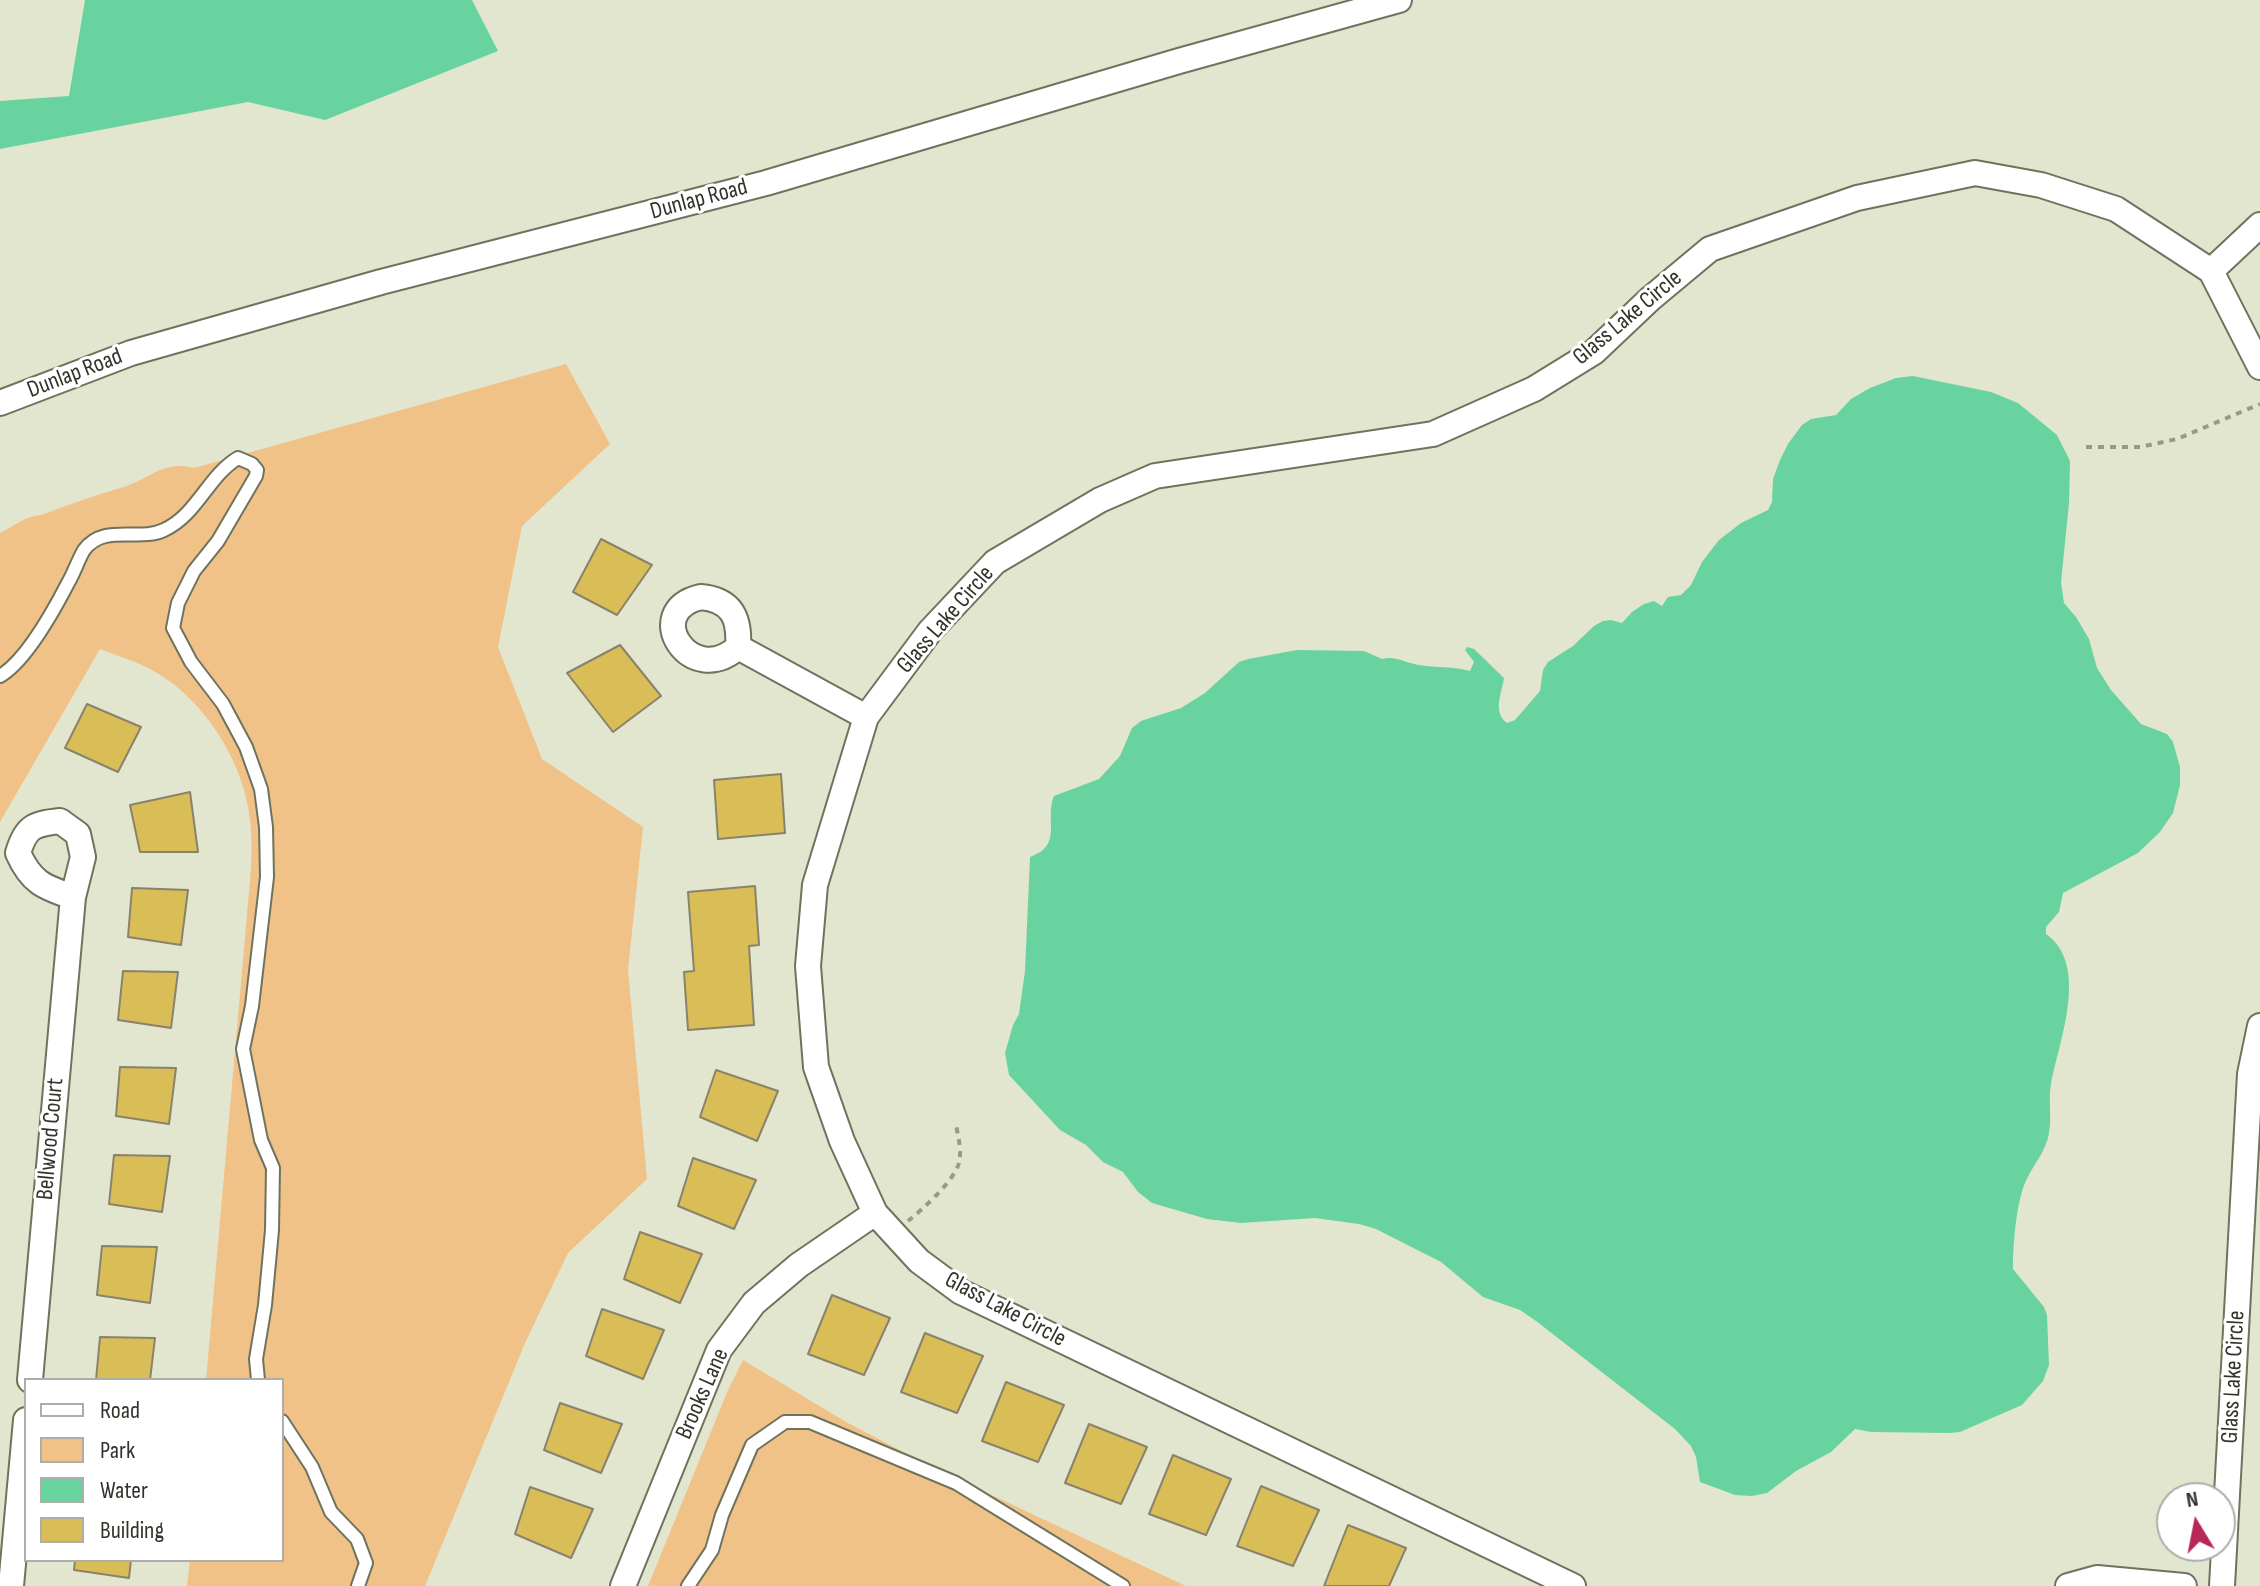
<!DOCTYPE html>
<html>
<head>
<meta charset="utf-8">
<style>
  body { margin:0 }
  #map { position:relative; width:2260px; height:1586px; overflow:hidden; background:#e2e6ce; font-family:"Sofia Sans Condensed",sans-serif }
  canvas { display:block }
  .legend { position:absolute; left:24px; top:1378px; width:260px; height:184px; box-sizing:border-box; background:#fff; border:2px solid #adaeaa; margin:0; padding:10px 14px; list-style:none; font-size:24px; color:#32342b }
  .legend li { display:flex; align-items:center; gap:16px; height:40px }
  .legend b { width:40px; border:2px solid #adaeaa }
  .north { position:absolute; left:2156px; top:1482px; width:80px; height:80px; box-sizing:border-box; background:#fff; border:2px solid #adaeaa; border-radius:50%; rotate:350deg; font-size:22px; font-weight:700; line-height:32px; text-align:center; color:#32342b }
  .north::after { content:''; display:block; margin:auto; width:28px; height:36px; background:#b72859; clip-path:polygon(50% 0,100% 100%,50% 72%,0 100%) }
</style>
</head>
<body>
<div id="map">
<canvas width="2260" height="1586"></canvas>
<ul class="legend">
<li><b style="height:10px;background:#fff"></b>Road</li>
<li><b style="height:22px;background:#f0c288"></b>Park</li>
<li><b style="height:22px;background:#69d39f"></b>Water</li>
<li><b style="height:22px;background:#d9bd57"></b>Building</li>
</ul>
<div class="north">N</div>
</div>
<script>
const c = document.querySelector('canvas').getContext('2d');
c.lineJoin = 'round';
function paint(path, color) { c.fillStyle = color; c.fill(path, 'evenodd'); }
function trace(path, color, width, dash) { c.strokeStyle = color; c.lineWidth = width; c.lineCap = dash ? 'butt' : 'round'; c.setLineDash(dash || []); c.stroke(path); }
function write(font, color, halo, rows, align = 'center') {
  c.font = font + ' "Sofia Sans Condensed",sans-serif'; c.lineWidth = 6; c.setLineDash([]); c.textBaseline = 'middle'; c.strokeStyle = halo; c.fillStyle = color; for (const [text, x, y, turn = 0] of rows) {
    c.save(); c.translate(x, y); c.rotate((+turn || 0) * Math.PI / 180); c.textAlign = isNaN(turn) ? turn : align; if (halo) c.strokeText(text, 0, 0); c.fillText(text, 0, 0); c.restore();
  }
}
paint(new Path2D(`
  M566,364L610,444L522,526L498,647L542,759L643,827L628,970L647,1179L568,1253L525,1343L425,1586H187L190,1560H282V1380H206L251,869C252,848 252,827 248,807C239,757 205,704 162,676C144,664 121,657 100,649L0,822V533C14,526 26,516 41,515C68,505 96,495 124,487C149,479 164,460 194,468Z
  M743,1360L846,1422L936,1469L1186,1586H648L728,1390Z`), '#f0c288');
paint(new Path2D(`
  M85,0H472L498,51L325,120L248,102L0,149V101L69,96Z
  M1913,376L1991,392L2018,403L2057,435L2070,461L2069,503L2061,582L2064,603L2076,617L2089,639L2097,668L2111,690L2141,724L2167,734L2173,742L2180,767V785L2173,813L2160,832L2138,853L2063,893L2059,912L2046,927V934C2090,965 2059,1041 2051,1084C2048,1100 2052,1117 2049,1133C2046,1152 2032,1166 2025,1183C2016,1205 2013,1245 2013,1269L2044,1307L2047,1315L2049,1365L2043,1381L2022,1405L1960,1432L1949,1433L1871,1432L1855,1429L1831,1452L1796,1471L1767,1493L1752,1496L1735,1495L1700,1482L1696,1457L1691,1446L1675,1429L1536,1321L1520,1310L1483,1297L1441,1262L1376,1229L1359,1224L1315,1218L1241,1223L1207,1219L1152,1203L1138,1192L1123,1172L1103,1162L1086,1145L1060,1130L1009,1075L1005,1053L1013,1025L1019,1014L1025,971L1030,857C1064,845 1044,820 1054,796L1099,779L1120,756L1132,728L1141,721L1181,708L1205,693L1239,662L1248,659L1297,650L1364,651L1382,659C1395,655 1406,663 1419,665C1437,668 1453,666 1470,671L1474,662L1465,650L1467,647L1474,649L1504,678C1502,693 1492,712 1507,723L1515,720L1540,691L1543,670L1548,662L1573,646L1594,626L1603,621L1611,620L1622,623L1632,612L1644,604L1654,601L1662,606L1668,597L1681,595L1691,585L1702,562L1719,540L1741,523L1768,510L1772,502L1773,479L1780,460L1788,444L1802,425L1811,419L1836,415L1851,399L1870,388L1896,378Z`), '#69d39f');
const building = new Path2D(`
  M601,539L652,565L617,615L573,592Z
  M620,645L661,696L613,732L567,673Z
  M87,704L141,727L118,772L65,748Z
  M781,774L785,833L718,839L714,780Z
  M190,792L198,852H140L130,805Z
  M755,886L759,945L749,946L754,1025L688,1030L684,972L694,971L688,892Z
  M132,888L188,890L181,945L128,937Z
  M123,971L178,972L171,1028L118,1020Z
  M120,1067L176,1068L169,1124L116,1116Z
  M716,1070L778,1091L757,1141L700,1117Z
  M114,1155L170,1156L162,1212L109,1204Z
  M693,1158L756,1180L734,1229L678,1206Z
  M640,1232L702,1254L680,1303L624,1279Z
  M102,1246L157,1247L150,1303L97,1295Z
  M832,1295L890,1318L864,1375L808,1354Z
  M602,1309L664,1330L643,1379L586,1356Z
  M925,1333L983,1356L957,1413L901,1392Z
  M100,1337L155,1338L150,1380H96Z
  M1006,1382L1064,1405L1038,1462L982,1441Z
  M560,1403L622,1424L601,1473L544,1450Z
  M1089,1424L1147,1447L1121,1504L1065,1483Z
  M1173,1455L1231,1479L1206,1535L1149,1514Z
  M1261,1486L1319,1510L1293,1566L1237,1546Z
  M530,1487L593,1509L571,1558L515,1534Z
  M1348,1525L1406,1548L1389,1586H1324Z
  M75,1560H131L129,1578L74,1570Z`);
paint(building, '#d9bd57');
trace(building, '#89826c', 2);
const service = new Path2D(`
  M0,676C26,661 54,610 68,583C74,573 78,560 84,550C104,523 139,542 164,530C197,515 208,476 238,458L252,464L257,470L256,476L218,541L194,571L178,603L173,628L191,662L223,704L246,747L261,789L266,827L267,877L252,1006L243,1049L261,1140L273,1168L272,1230L265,1305L256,1359L258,1380
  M282,1421L312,1467L331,1512L357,1539L366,1563L358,1586
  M688,1586L712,1550L722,1515L752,1445L785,1422H810L956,1483L1123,1586`);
const minor = new Path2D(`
  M2211,271L2260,225
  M0,403L131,353L381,282L766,183L1179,61L1399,0
  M701,597C732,600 740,618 738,647C691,690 640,611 701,597Z
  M738,647L866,717
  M30,1380L73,897L83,857L78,834L60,821C34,824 26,826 18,853C31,882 43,887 73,897
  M11,1586L26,1420
  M623,1586L719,1350L754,1303L799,1265L875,1213
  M1573,1586L961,1292L919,1261L875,1213L842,1141L816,1067L808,966L815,885L866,717L930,631L995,562L1100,500L1155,476L1433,434L1534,389L1594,352L1650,299L1710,249L1857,198L1975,173L2041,185L2116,209L2211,271L2260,367
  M2068,1586L2097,1578L2184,1586
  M2222,1586L2250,1074L2260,1026`);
trace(service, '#6f735e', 16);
trace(minor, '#6f735e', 28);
trace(new Path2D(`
  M2086,447H2140L2177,439L2260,404
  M908,1221C923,1209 954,1181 959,1163C962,1150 958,1137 956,1124`), '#979a88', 4, [6, 6]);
trace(service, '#fff', 12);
trace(minor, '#fff', 24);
write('24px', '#32342b', '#fff', [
  ["Dunlap Road",699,200,-15],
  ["Glass Lake Circle",1628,318,-40],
  ["Dunlap Road",75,374,-21],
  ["Glass Lake Circle",946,620,-49],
  ["Bellwood Court",51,1139,-85],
  ["Glass Lake Circle",1005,1310,28],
  ["Glass Lake Circle",2234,1377,-87],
  ["Brooks Lane",703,1394,-66]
]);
</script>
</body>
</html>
